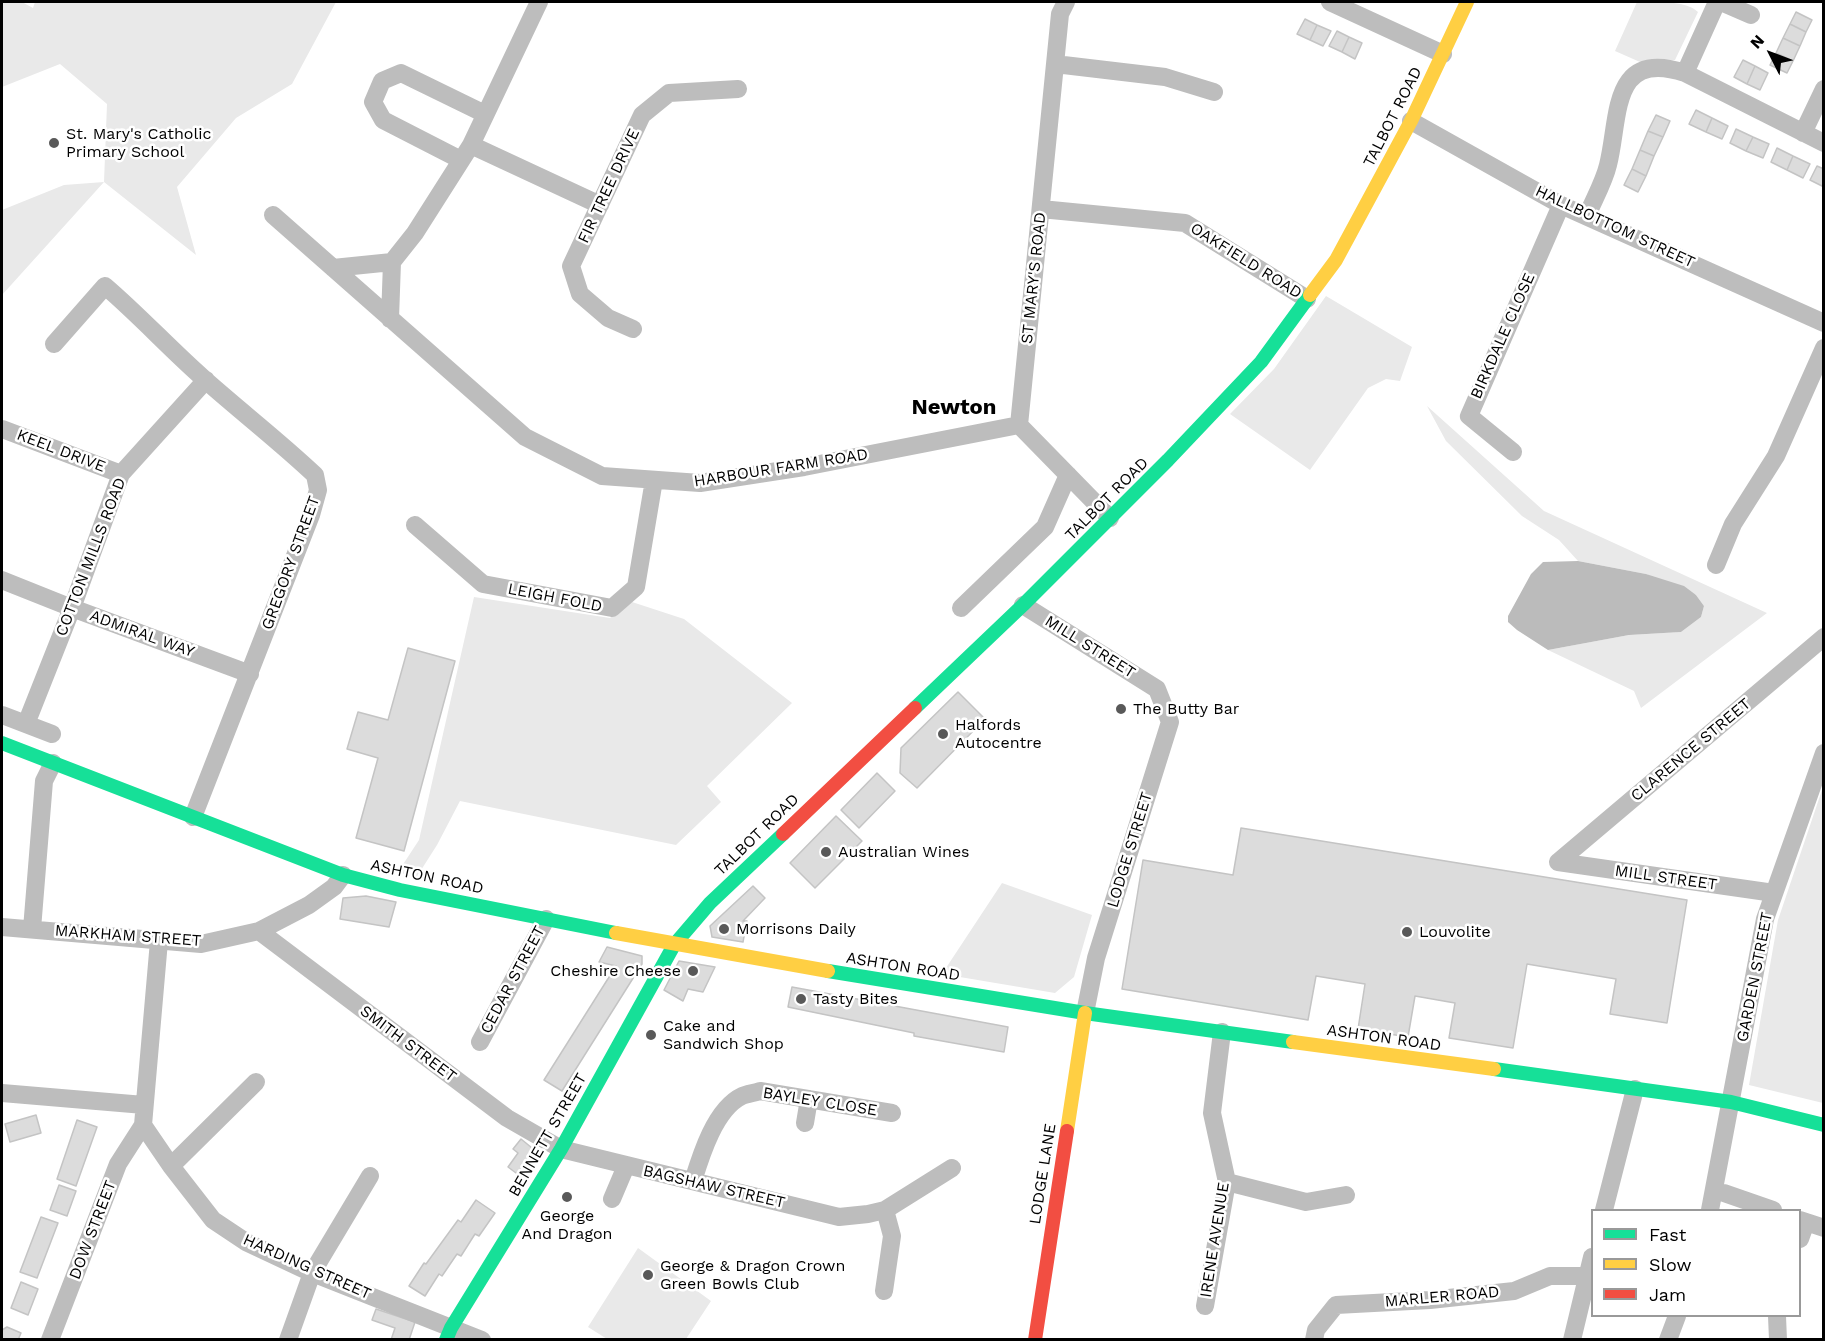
<!DOCTYPE html>
<html>
<head>
<meta charset="utf-8">
<style>
  body { margin:0 }
  #map { position:relative; width:1825px; height:1341px; overflow:hidden; background:#fff; font-family:"Work Sans",sans-serif }
  canvas { display:block }
  .frame { position:absolute; inset:0; border:3px solid #000; pointer-events:none }
  .legend { position:absolute; left:1591px; top:1209px; width:210px; height:108px; box-sizing:border-box; background:#fff; border:2px solid #999; margin:0; padding:8px 10px; list-style:none; font-size:18px; color:#000 }
  .legend li { display:flex; align-items:center; gap:12px; height:30px }
  .legend b { width:30px; border:2px solid #999 }
  .north { position:absolute; left:1741px; top:24px; width:60px; height:60px; -webkit-text-stroke:4px #fff; paint-order:stroke; rotate:312deg; font-size:16px; font-weight:700; line-height:24px; text-align:center; color:#000 }
  .north::after { content:''; display:block; margin:auto; width:21px; height:27px; background:#000; clip-path:polygon(50% 0,100% 100%,50% 72%,0 100%) }
</style>
</head>
<body>
<div id="map">
<canvas width="1825" height="1341"></canvas>
<div class="frame"></div>
<ul class="legend">
<li><b style="height:8px;background:#16e098"></b>Fast</li>
<li><b style="height:8px;background:#ffcf43"></b>Slow</li>
<li><b style="height:8px;background:#f24e42"></b>Jam</li>
</ul>
<div class="north">N</div>
</div>
<script>
const c = document.querySelector('canvas').getContext('2d');
c.lineJoin = 'round';
function paint(path, color) { c.fillStyle = color; c.fill(path, 'evenodd'); }
function trace(path, color, width, dash) { c.strokeStyle = color; c.lineWidth = width; c.lineCap = dash ? 'butt' : 'round'; c.setLineDash(dash || []); c.stroke(path); }
function write(font, color, halo, rows, align = 'center') {
  c.font = font + ' "Work Sans",sans-serif'; c.lineWidth = 5; c.setLineDash([]); c.textBaseline = 'middle'; c.strokeStyle = halo; c.fillStyle = color; for (const [text, x, y, turn = 0] of rows) {
    c.save(); c.translate(x, y); c.rotate((+turn || 0) * Math.PI / 180); c.textAlign = isNaN(turn) ? turn : align; if (halo) c.strokeText(text, 0, 0); c.fillText(text, 0, 0); c.restore();
  }
}
paint(new Path2D(`
  M2,2H22L33,8L35,2H336L292,84L236,118L177,187L196,255L104,182L2,295V210L64,185L104,182L107,104L60,64L2,87Z
  M1637,2C1656,2 1686,0 1698,12L1675,60L1640,62L1615,51Z
  M1326,296L1412,347L1400,381L1386,379L1368,388L1310,470L1230,414L1274,369Z
  M1427,406L1544,511L1767,613L1641,708L1634,691L1548,650L1629,635L1681,632L1701,617L1704,606L1696,595L1646,574L1578,561L1559,540L1522,516L1446,441Z
  M474,597L610,618L632,602L684,619L792,703L707,786L721,802L676,845L460,801L437,845L416,878L398,872L419,840Z
  M1823,787V1103L1749,1085L1778,920Z
  M1002,883L1092,915L1074,977L1055,993L942,974Z
  M638,1248L711,1301L686,1339H607L588,1327Z`), '#e9e9e9');
paint(new Path2D(`
  M1578,561L1646,574L1684,586L1696,595L1704,606L1701,617L1681,632L1629,635L1548,650L1517,630L1508,622V616L1531,574L1543,562Z`), '#bbb');
const building = new Path2D(`
  M1796,12L1812,20L1806,32L1790,24Z
  M1305,19L1317,25L1310,40L1297,34Z
  M1790,24L1806,32L1800,46L1783,38Z
  M1317,25L1331,31L1323,46L1310,40Z
  M1337,31L1349,37L1342,52L1329,46Z
  M1349,37L1362,43L1355,59L1342,52Z
  M1783,38L1800,46L1793,61L1776,53Z
  M1776,53L1793,61L1787,73L1770,65Z
  M1743,60L1755,66L1747,84L1734,77Z
  M1755,66L1768,73L1760,90L1747,84Z
  M1696,110L1712,118L1706,132L1689,124Z
  M1656,115L1670,121L1663,137L1648,131Z
  M1712,118L1728,126L1722,139L1706,132Z
  M1736,129L1753,137L1746,151L1730,143Z
  M1648,131L1663,137L1654,156L1640,150Z
  M1753,137L1769,144L1763,158L1746,151Z
  M1777,148L1793,156L1787,170L1771,162Z
  M1640,150L1654,156L1646,176L1632,169Z
  M1793,156L1810,164L1803,178L1787,170Z
  M1817,166L1824,169V187L1810,180Z
  M1632,169L1646,176L1638,192L1624,185Z
  M408,648L455,661L404,851L356,838L378,758L347,749L358,712L388,720Z
  M958,692L985,719L917,788L900,773L901,748Z
  M877,773L895,791L859,828L841,810Z
  M836,816L862,841L815,888L790,863Z
  M1241,828L1687,900L1667,1023L1610,1014L1616,979L1527,964L1513,1048L1449,1038L1455,1003L1415,996L1408,1037L1358,1029L1365,984L1316,976L1308,1020L1122,989L1143,860L1233,875Z
  M753,886L765,898L743,921H747L743,942L712,937L710,926Z
  M366,896L396,902L389,927L340,919L343,898Z
  M607,947L642,956V964L562,1091L544,1080L616,966L599,962Z
  M679,961L715,967L703,992L688,989L683,1001L664,990Z
  M792,987L1008,1027L1004,1052L914,1036V1033L788,1007Z
  M36,1115L41,1133L10,1142L5,1124Z
  M77,1120L97,1127L76,1186L57,1179Z
  M521,1139L537,1152L520,1176L508,1167L518,1153L513,1149Z
  M59,1185L76,1191L67,1216L50,1210Z
  M476,1200L495,1213L479,1236L475,1234L461,1256L457,1254L442,1276L439,1274L425,1296L409,1286L424,1263L426,1264L458,1220L461,1222Z
  M41,1217L58,1223L37,1278L20,1272Z
  M21,1282L38,1289L28,1315L11,1308Z
  M376,1309L415,1322L409,1340H391L395,1328L372,1320Z
  M7,1327L21,1333L18,1340H2V1330Z`);
paint(building, '#dcdcdc');
trace(building, '#c4c4c4', 1.5);
trace(new Path2D(`
  M1066,2L1060,14L1019,425L1110,518
  M1330,2L1443,54
  M1721,2L1751,15
  M1055,64L1165,77L1214,92
  M1685,73L1717,2
  M1411,121L1561,205L1824,323
  M1803,133L1824,89
  M471,145L600,205
  M461,160L383,120L373,102L382,81L401,73L485,114
  M1041,209L1185,223L1307,299
  M273,215L525,437L602,476L700,483L804,467L1019,425
  M1587,216C1594,199 1604,182 1608,165C1620,118 1610,48 1685,73L1824,143
  M392,262L415,233L471,145L539,2
  M333,268L392,262L390,319
  M633,329L608,318L580,294L571,266L642,115L669,93L738,89
  M54,344L105,286C139,315 169,348 203,378C240,411 279,441 315,475L318,490L311,515L193,817
  M2,429L121,474
  M1513,452L1469,416L1561,205
  M415,525L483,584L612,608L636,587L654,480
  M1716,565L1733,524L1776,456L1824,348
  M2,580L72,608L250,674
  M1023,605L1157,689L1170,722L1096,958L1085,1013
  M961,608L1045,527L1068,475
  M2,715L52,734
  M26,724L72,608L121,474L206,380
  M1558,862L1824,637
  M1558,862L1774,893
  M2,927L201,944L259,931L309,905L334,887L343,875
  M32,929L44,781L53,763
  M259,931L507,1118L561,1149L839,1217L868,1214L885,1210L952,1168
  M159,941L143,1125L171,1166L213,1220L246,1242L312,1273L482,1340
  M480,1042L546,919
  M2,1093L144,1105
  M805,1123L809,1099
  M171,1166L256,1082
  M693,1181C701,1155 715,1109 742,1096C747,1094 754,1093 760,1091L892,1113
  M1227,1182L1306,1202L1346,1195
  M1724,1193L1773,1210
  M612,1199L626,1166
  M1604,1210L1635,1089
  M1710,1210L1765,919L1824,753
  M1800,1220L1824,1228
  M1800,1239L1806,1222
  M884,1291L892,1236L885,1210
  M1205,1306L1227,1182L1212,1113L1222,1032
  M1777,1316L1778,1340
  M50,1340L118,1164L143,1125
  M288,1340L312,1273L370,1176
  M1314,1340L1316,1330L1336,1305L1430,1300L1514,1291L1550,1276H1588
  M1572,1340L1592,1257
  M1668,1340L1677,1316`), '#bdbdbd', 18);
trace(new Path2D(`
  M915,708L1023,605L1168,460L1261,362L1310,295
  M2,743L343,875L400,890L616,933
  M828,971L1085,1013L1293,1042
  M1494,1069L1731,1102L1824,1125
  M446,1340L451,1328L561,1149L674,945L710,903L783,834`), '#16e098', 14);
trace(new Path2D(`
  M1310,295L1336,260L1411,121L1467,2
  M616,933L828,971
  M1293,1042L1494,1069
  M1067,1131L1085,1013`), '#ffcf43', 14);
trace(new Path2D(`
  M783,834L915,708
  M1035,1340L1067,1131`), '#f24e42', 14);
for (const [x, y, r, color] of [
  [54,143,6,"#595959"],
  [1121,709,6,"#595959"],
  [943,734,6,"#595959"],
  [826,852,6,"#595959"],
  [724,929,6,"#595959"],
  [1407,932,6,"#595959"],
  [693,971,6,"#595959"],
  [801,999,6,"#595959"],
  [651,1035,6,"#595959"],
  [567,1197,6,"#595959"],
  [648,1275,6,"#595959"]
]) { const dot = new Path2D(); dot.arc(x, y, r, 0, 2 * Math.PI); c.fillStyle = color; c.fill(dot); trace(dot, '#fff', 2); }
write('16px', '#000', '#fff', [
  ["TALBOT ROAD",1393,117,-63],
  ["FIR TREE DRIVE",609,186,-65],
  ["HALLBOTTOM STREET",1615,227,25],
  ["OAKFIELD ROAD",1246,261,32],
  ["ST MARY'S ROAD",1034,278,-84],
  ["BIRKDALE CLOSE",1503,336,-66],
  ["KEEL DRIVE",61,451,21],
  ["HARBOUR FARM ROAD",781,468,-9],
  ["TALBOT ROAD",1107,499,-45],
  ["COTTON MILLS ROAD",91,557,-69],
  ["GREGORY STREET",291,563,-70],
  ["LEIGH FOLD",555,598,11],
  ["ADMIRAL WAY",142,634,20],
  ["MILL STREET",1090,647,32],
  ["CLARENCE STREET",1691,750,-40],
  ["TALBOT ROAD",757,835,-44],
  ["LODGE STREET",1130,850,-73],
  ["ASHTON ROAD",427,877,12],
  ["MILL STREET",1666,878,8],
  ["MARKHAM STREET",128,936,4],
  ["ASHTON ROAD",903,967,9],
  ["GARDEN STREET",1755,977,-79],
  ["CEDAR STREET",513,980,-62],
  ["ASHTON ROAD",1384,1038,8],
  ["SMITH STREET",408,1044,37],
  ["BAYLEY CLOSE",820,1102,9],
  ["BENNETT STREET",548,1135,-60],
  ["LODGE LANE",1043,1174,-81],
  ["BAGSHAW STREET",714,1187,13],
  ["DOW STREET",93,1230,-69],
  ["IRENE AVENUE",1215,1240,-81],
  ["HARDING STREET",307,1267,24],
  ["MARLER ROAD",1442,1297,-5]
]);
write('16px', '#000', '#fff', [
  ["St. Mary's Catholic",66,134],
  ["Primary School",66,152],
  ["The Butty Bar",1133,709],
  ["Halfords",955,725],
  ["Autocentre",955,743],
  ["Australian Wines",838,852],
  ["Morrisons Daily",736,929],
  ["Louvolite",1419,932],
  ["Cheshire Cheese",681,971,"right"],
  ["Tasty Bites",813,999],
  ["Cake and",663,1026],
  ["Sandwich Shop",663,1044],
  ["George",567,1216,"center"],
  ["And Dragon",567,1234,"center"],
  ["George & Dragon Crown",660,1266],
  ["Green Bowls Club",660,1284]
], 'left');
write('bold 22px', '#000', '#fff', [
  ["Newton",954,408]
]);
</script>
</body>
</html>
